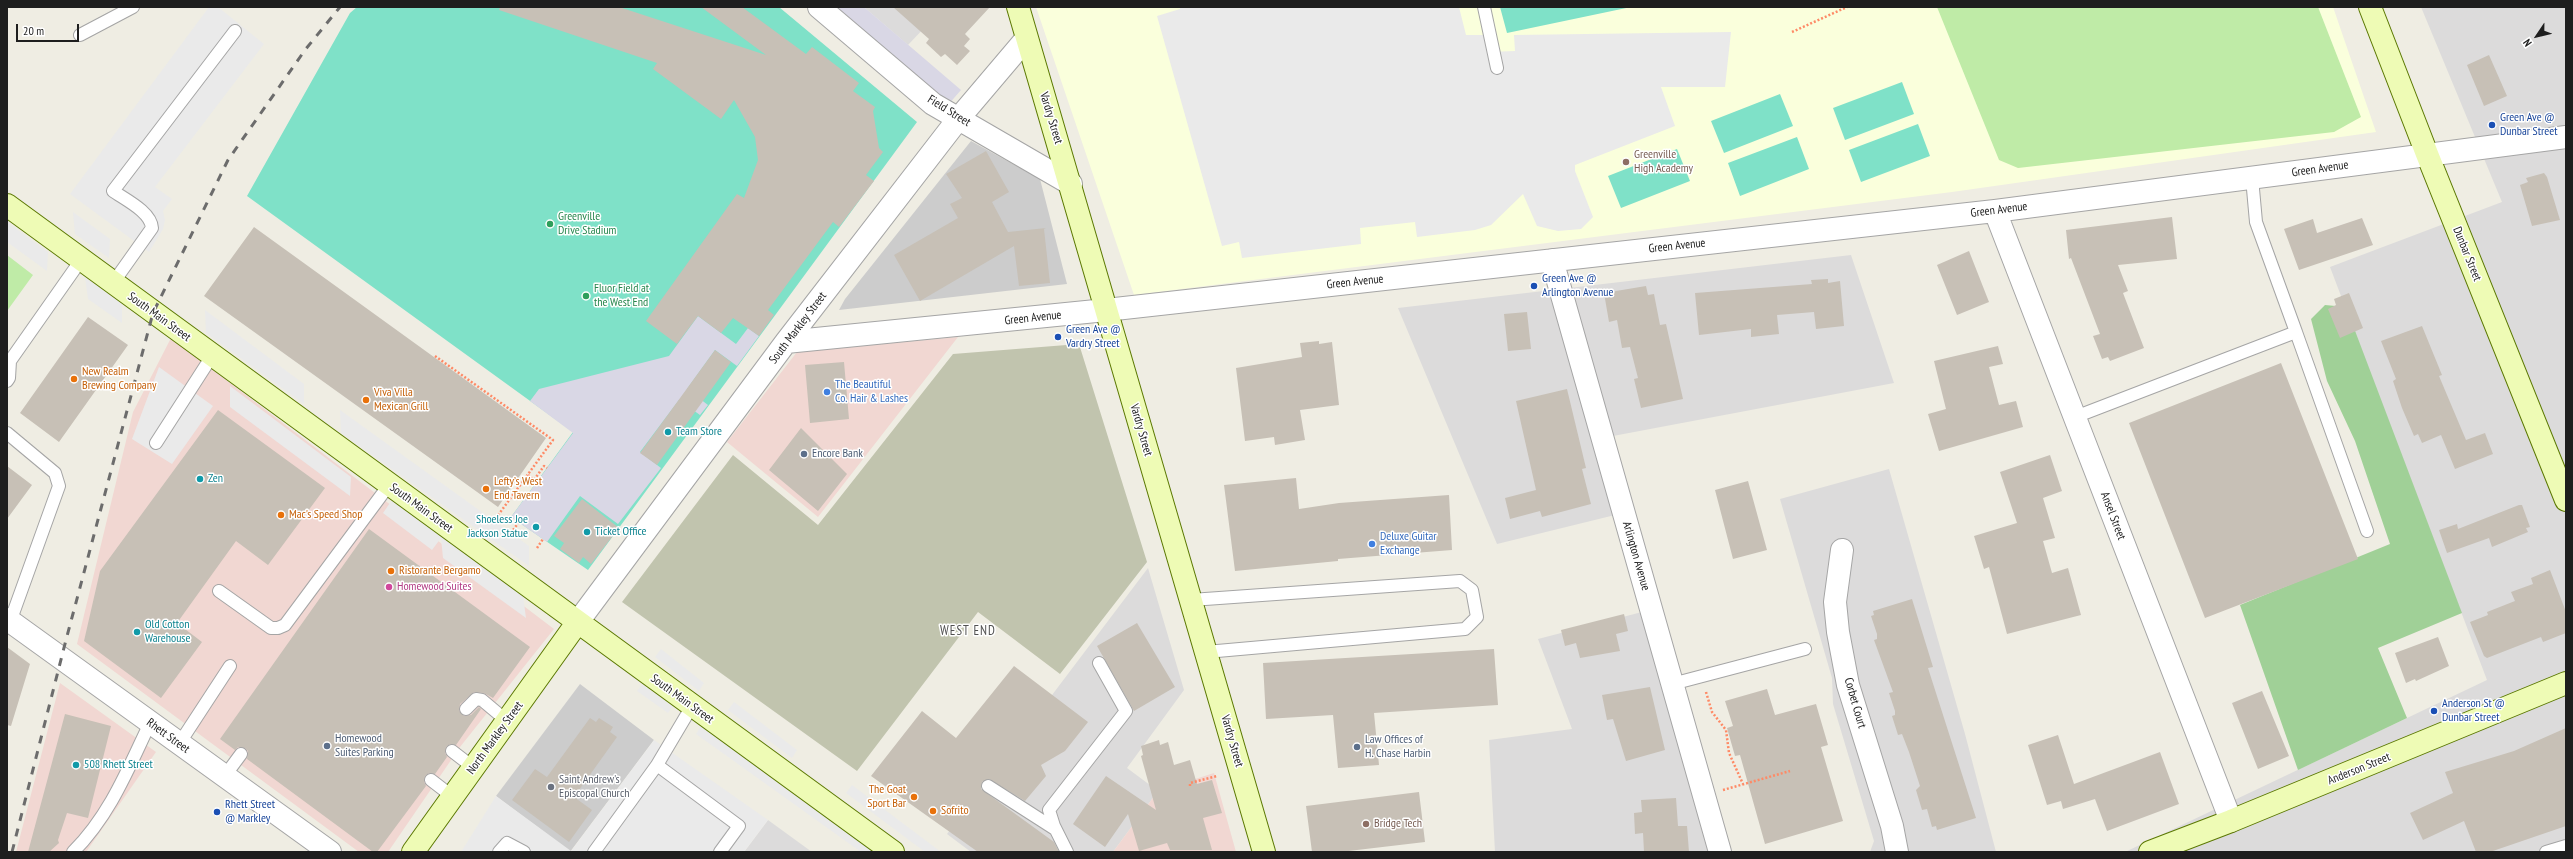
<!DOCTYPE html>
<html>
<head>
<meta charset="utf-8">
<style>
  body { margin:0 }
  #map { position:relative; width:2573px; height:859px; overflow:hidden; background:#efede3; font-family:"PT Sans Narrow",sans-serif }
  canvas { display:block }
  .frame { position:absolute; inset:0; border:8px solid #1e1e1e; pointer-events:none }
  .north { position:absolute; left:2517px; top:16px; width:40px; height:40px; -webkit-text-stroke:3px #fff; paint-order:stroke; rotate:235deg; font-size:11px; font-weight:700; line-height:16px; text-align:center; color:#1e1e1e }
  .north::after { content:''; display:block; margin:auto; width:14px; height:18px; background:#1e1e1e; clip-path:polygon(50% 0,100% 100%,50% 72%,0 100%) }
  .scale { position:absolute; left:16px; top:24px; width:63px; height:18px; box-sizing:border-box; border:2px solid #1e1e1e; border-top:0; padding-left:5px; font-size:12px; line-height:14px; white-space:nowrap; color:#1e1e1e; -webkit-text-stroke:3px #fff; paint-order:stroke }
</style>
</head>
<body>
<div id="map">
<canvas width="2573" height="859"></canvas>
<div class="frame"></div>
<div class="north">N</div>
<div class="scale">20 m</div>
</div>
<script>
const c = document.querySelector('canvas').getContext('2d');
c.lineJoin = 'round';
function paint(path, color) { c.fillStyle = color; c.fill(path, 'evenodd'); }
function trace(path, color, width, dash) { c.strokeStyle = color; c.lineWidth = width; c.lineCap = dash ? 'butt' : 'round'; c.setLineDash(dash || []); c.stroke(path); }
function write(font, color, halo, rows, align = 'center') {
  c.font = font + ' "PT Sans Narrow",sans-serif'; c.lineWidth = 3; c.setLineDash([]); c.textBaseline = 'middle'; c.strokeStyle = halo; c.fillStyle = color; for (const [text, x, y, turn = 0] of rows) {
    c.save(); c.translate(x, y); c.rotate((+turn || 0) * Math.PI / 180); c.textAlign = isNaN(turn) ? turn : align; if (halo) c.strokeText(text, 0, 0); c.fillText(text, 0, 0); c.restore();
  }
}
paint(new Path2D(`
  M864,7H944L908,45Z
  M2421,7H2566V852H2125L2487,680L2330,267L2502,202Z
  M1851,255L1894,383L1613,436L1731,852H1495L1489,740L1572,729L1538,639L1642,612L1615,515L1497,544L1398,308Z
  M1889,469L1965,734L1996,852H1870L1874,841L1833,704L1832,678L1780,499Z
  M1148,568L1184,690L1127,768L1158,791L1113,852H971L947,834Z
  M768,820L812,852H744Z`), '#dcdbdb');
paint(new Path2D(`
  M958,337L818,517L727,442L797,352Z
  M171,338L554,629L460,747L388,852H359L77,644L133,412Z
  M60,683L156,752L86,852H16Z
  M1214,773L1236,852H1113L1158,791Z`), '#f1d7d2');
paint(new Path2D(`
  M1036,7H2333L2376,132L1952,192L1134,295Z`), '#faffdc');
paint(new Path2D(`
  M971,141L1040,179L1067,284L839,310L845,299Z
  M580,684L654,740L570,852L496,796Z`), '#ccc');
paint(new Path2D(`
  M1079,344L1147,562L1060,674L978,612L857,771L622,602L733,455L818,525L953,354Z`), '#c1c4ae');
paint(new Path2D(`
  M1937,7H2318L2361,117L2334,132L2018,168L1999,160Z
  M7,255L33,275L7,311Z`), '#bfeba7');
paint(new Path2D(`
  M2325,305L2346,307L2462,613L2378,648L2407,718L2298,770L2240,605L2390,544L2355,441L2327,381L2311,319Z`), '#a0d097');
paint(new Path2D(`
  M357,7H779L917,122L588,570L511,517L573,432L247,196L350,13Z
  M1500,7H1631L1507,33Z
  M1902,82L1914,114L1845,140L1833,108Z
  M1780,94L1793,126L1724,153L1711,121Z
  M1918,124L1930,156L1861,182L1849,150Z
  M1797,137L1809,169L1740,196L1728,163Z
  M1677,149L1690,181L1621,208L1608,176Z`), '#7fe1c8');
paint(new Path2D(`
  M209,7H218L264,44L155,187L172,199L163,211L165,220L163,229L149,252L70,194Z
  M1180,7H1459L1466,35H1484L1489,52L1515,51L1514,35L1731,32L1725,87H1661L1675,126L1575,165V171L1593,217L1581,229L1558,231L1537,226L1523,194L1491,225L1475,230L1417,237L1415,222L1360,228L1361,244L1242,258L1239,242L1222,246L1157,16L1180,9Z
  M73,212L110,239L109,258L75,234Z
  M7,222L48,252L47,271L7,242Z
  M85,277L122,304V323L88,299Z
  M205,310L304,384V404L206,333Z
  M159,367L213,406L172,464L132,439Z
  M230,386L351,477L350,496L230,407Z
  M340,410L529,546V566L341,433Z
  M392,500L523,596L526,618L443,558L441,538L432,550L383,513Z
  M661,649L704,683L699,691L655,657Z
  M642,684L673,706L668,713L637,691Z
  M734,702L797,750L792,758L728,710Z
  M701,726L876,852H861L696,734Z
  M654,740L768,820L744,852H461L496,796L571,851Z
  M852,785L941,852H925L846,793Z`), '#eaeaea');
paint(new Path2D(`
  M815,7H864L961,90L941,113Z
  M698,316L736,344L748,328L759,336L737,366L715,350L687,389L708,405L700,415L679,400L640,452L661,468L618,524L580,496L547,542L511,517L573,433L530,401L539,389L669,356Z`), '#d9d7e5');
paint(new Path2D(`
  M500,7H619L766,55L701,7H742L806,54L812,47L859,83L853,91L875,107L873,111L879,148L883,152L866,175L874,181L839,227L833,222L768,310L774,315L759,336L733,318L721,333L698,316L677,344L646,321L737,194L744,198L758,160L755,137L734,100L721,119L653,69L657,63L499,10Z
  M893,7H990L965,34L970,39L964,46L970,51L957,65L945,54L941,57L926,43L929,39Z
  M2489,55L2507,96L2484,106L2467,65Z
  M986,151L1009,192L992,202L1008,232L1046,228L1044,229L1050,283L1019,286L1014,246L920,301L894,255L958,218L950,204L962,198L946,174Z
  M2544,173L2547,177L2560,220L2532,226L2520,185L2528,182L2526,178Z
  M2172,217L2177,259L2118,265L2128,291L2123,293L2144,348L2110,361L2108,357L2102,359L2093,336L2100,334L2071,258L2069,259L2066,230Z
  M2362,218L2373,245L2299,270L2284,229L2313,219L2317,233Z
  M254,227L546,438L498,507L204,296Z
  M1969,251L1989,302L1957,315L1937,265Z
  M1828,279V283L1840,281L1844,326L1816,329L1814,312L1777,315L1779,334L1751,337V329L1699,335L1695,293L1812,284L1811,280Z
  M1646,286L1648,295L1654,294L1660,325L1666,324L1683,399L1641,408L1634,379L1638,378L1630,347L1622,348L1617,320L1609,322L1604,293Z
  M2349,293L2363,328L2340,338L2328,309L2336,305L2334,299Z
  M1527,312L1531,349L1508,351L1504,314Z
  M88,317L128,345L59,442L20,413Z
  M2422,326L2442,375L2439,376L2466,440L2485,433L2493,454L2455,469L2441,435L2422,443L2418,434L2414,436L2402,408L2393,381L2396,379L2381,341Z
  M1319,341V344L1332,342L1339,405L1300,410L1305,440L1275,445L1274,437L1245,441L1236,368L1302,357L1300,343Z
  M1998,346L2003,364L1989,367L1999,405L2016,401L2023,427L1939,451L1928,414L1946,409L1934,361Z
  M715,350L731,362L657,465L640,453Z
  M844,362L849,419L810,423L805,365Z
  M2281,363L2358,559L2205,618L2129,423Z
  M1567,389L1586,468L1582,469L1591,504L1542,517L1540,511L1510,519L1505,498L1536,490L1516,401Z
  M218,410L325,488L268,565L236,541L177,623L202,642L161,698L84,641L100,571Z
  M801,428L847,474L818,511L769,470Z
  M2050,455L2062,491L2043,498L2055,538L2043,541L2052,573L2068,568L2081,615L2007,634L1989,567L1984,569L1974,536L2017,523L2000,472Z
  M7,466L32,485L7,519Z
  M1296,478L1299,509L1339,503L1449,495L1452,550L1338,559V561L1235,571L1224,485Z
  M1748,481L1767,550L1733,559L1715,490Z
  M582,499L619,528L591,564L583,557L579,563L560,549L564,543L554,536Z
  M2519,505H2522L2530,527L2526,528L2528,532L2492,547L2489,538L2447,553L2439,530L2457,524L2458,529Z
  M369,529L530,647L493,698L484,693L474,692L460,704L459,711L464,716L471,715L479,707L481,709L456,745L450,744L446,747L445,753L447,757L435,774L429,773L425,776L424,782L426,786L377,852H373L247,759L248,751L245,748L238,747L235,750L220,739Z
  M2550,570L2566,612V633L2543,642L2541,637L2487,658L2484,656L2470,622L2488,615L2487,612L2515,601L2511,592L2533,584L2531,578Z
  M1912,599L1933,667L1928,668L1976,818L1937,830L1936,826L1932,827L1927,809L1922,810L1916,790L1920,786L1909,752L1902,734L1898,735L1892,716L1895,715V711L1889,693L1893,692L1874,640L1877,639V634L1871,616L1874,615L1873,611Z
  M1624,614L1628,631L1616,634L1620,651L1580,658L1576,643L1565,646L1561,630Z
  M1137,623L1175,687L1134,711L1097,646Z
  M2438,637L2449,666L2416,681L2415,679L2406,683L2395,653Z
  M7,647L30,664L11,726L7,725Z
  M1494,649L1498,705L1374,713L1379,765L1338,768L1333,715L1266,719L1263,663Z
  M1014,666L1088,722L1065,751L1041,765L1046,776L1025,801L989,779L982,782L981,789L1054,842L1059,852H978L871,776L922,711L956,738Z
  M1650,687L1665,750L1626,761L1613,719L1607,720L1602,695Z
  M1767,689L1775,715L1816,704L1828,745L1821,747L1843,821L1765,844L1740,755L1735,756L1727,728L1733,726L1725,701Z
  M2262,691L2289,756L2258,769L2232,703Z
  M65,714L111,726L88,818L67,813L58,840L59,843L49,852H28Z
  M590,718L596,722L599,718L613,727L610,732L617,737L574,797L592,810L569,842L512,800L535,769L547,777Z
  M2566,728V826L2490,852H2476L2464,821L2423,840L2410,813L2453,793L2445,772L2514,751Z
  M2058,735L2074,784L2160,752L2179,804L2107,831L2095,799L2063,809L2061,801L2047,805L2028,745Z
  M1159,740L1160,745L1168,742L1174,765L1190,760L1197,784L1212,780L1222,813L1203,818L1212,850H1170L1167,843L1139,851L1128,814L1105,847L1073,824L1106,776L1156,810L1141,756L1143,755L1141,746Z
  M1419,792L1425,842L1340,852H1312L1306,806Z
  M1676,798L1678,826H1687L1689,852H1644L1643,833L1635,834L1634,813L1642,812L1641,800Z`), '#c7c0b6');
const lane = new Path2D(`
  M1484,7L1497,68
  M80,35L133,7
  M113,283L152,228C151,212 126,200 113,191L235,31
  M2296,332L2367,531
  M7,381L9,378L10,361L81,260
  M2075,417L2296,332L2256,222L2252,178
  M7,433L55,473L59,486L10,622
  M156,443L212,356
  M219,591L271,628H278L285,625L389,485
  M1191,600L1460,581L1472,590L1477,617L1465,629L1206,652
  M1672,684L1805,649
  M466,709L476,699L482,700L507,721
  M179,744L230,666
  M452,751L474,768
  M657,765L692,706
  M224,777L241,754
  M431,780L453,797
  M988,786L1055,829
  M73,852C110,815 128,769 150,723
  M499,852L507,843L524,852
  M594,852L657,765L739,826L720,852
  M1067,852L1054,826L1049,810L1126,711L1099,663
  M2546,852L2566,846`);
const street = new Path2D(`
  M819,7L933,104L1071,184
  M1995,211L2231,821
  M1552,260L1720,852
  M786,342L1106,310L1995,211L2566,137
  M1842,550L1835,602L1838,632L1848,685L1892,826L1897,852
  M7,619L330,852
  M577,623L786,342L959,118L1026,39`);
const secondary = new Path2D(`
  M1018,7L1264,852
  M2370,7L2427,154L2566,500
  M7,205L893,852
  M413,852L577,623
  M2150,852L2231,821L2566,683`);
trace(lane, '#a5a5a5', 14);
trace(street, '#a5a5a5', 24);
trace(secondary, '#5b7802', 24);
trace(new Path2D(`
  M1792,32L1847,7
  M435,356L553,440L496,518
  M528,475L534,480L544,466L547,468
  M513,530L519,522
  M537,548L543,539
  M1706,692L1712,712L1726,730L1729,753L1743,784
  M1190,786V783L1217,776
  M1723,790L1790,771`), '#fe8a66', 2.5, [2, 2]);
trace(lane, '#fff', 12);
trace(street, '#fff', 22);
trace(secondary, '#eefbb5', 22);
trace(new Path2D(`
  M12,852L66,640L153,313L228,160L305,50L340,7`), '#6c6c6c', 3, [8, 8]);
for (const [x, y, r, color] of [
  [2492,125,4,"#1a4fb4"],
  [1626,162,4,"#8d6e63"],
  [550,224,4,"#2e9e5b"],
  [1534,286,4,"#1a4fb4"],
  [586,296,4,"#2e9e5b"],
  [1058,337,4,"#1a4fb4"],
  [74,379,4,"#e8710a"],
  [827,392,4,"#3f7fe0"],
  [366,400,4,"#e8710a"],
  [668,432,4,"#0f9aa8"],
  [804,454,4,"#5c6f8a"],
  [200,479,4,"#0f9aa8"],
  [486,489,4,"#e8710a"],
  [281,515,4,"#e8710a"],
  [536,527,4,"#0f9aa8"],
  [587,532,4,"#0f9aa8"],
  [1372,544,4,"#3f7fe0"],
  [391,571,4,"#e8710a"],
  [389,587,4,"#d1479c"],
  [137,632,4,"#0f9aa8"],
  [2434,711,4,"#1a4fb4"],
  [327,746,4,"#5c6f8a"],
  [1357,747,4,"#5c6f8a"],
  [76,765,4,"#0f9aa8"],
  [551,787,4,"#6b7280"],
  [914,797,4,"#e8710a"],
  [933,811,4,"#e8710a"],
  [217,812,4,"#1a4fb4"],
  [1366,824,4,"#8d6e63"]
]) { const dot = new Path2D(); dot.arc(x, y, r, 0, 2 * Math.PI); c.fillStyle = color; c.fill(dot); trace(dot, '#fff', 1.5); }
write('12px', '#1e1e1e', '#fff', [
  ["Field Street",949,111,32],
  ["Vardry Street",1051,118,73],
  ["Green Avenue",2320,169,-8],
  ["Green Avenue",1999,210,-7],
  ["Green Avenue",1677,246,-6],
  ["Dunbar Street",2467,254,68],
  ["Green Avenue",1355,282,-6],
  ["South Main Street",159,317,36],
  ["Green Avenue",1033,318,-6],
  ["South Markley Street",798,328,-53],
  ["Vardry Street",1141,430,74],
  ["South Main Street",421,508,36],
  ["Ansel Street",2113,516,69],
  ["Arlington Avenue",1636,556,74],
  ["South Main Street",682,699,36],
  ["Corbet Court",1855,703,74],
  ["Rhett Street",168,736,36],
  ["North Markley Street",495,738,-54],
  ["Vardry Street",1232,741,74],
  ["Anderson Street",2359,769,-22]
]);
write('12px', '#164399', '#fff', [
  ["Green Ave @",2500,118],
  ["Dunbar Street",2500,132],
  ["Green Ave @",1542,279],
  ["Arlington Avenue",1542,293],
  ["Green Ave @",1066,330],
  ["Vardry Street",1066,344],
  ["Anderson St @",2442,704],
  ["Dunbar Street",2442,718],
  ["Rhett Street",225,805],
  ["@ Markley",225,819]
], 'left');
write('12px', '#785e54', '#fff', [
  ["Greenville",1634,155],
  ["High Academy",1634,169],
  ["Bridge Tech",1374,824]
], 'left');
write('12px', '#27864d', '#fff', [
  ["Greenville",558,217],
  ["Drive Stadium",558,231],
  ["Fluor Field at",594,289],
  ["the West End",594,303]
], 'left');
write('12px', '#c56008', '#fff', [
  ["New Realm",82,372],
  ["Brewing Company",82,386],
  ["Viva Villa",374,393],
  ["Mexican Grill",374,407],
  ["Lefty’s West",494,482],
  ["End Tavern",494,496],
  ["Mac's Speed Shop",289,515],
  ["Ristorante Bergamo",399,571],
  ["The Goat",906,790,"right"],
  ["Sport Bar",906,804,"right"],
  ["Sofrito",941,811]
], 'left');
write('12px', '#366cbe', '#fff', [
  ["The Beautiful",835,385],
  ["Co. Hair & Lashes",835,399],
  ["Deluxe Guitar",1380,537],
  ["Exchange",1380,551]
], 'left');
write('12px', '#0d838f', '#fff', [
  ["Team Store",676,432],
  ["Zen",208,479],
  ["Shoeless Joe",528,520,"right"],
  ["Jackson Statue",528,534,"right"],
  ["Ticket Office",595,532],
  ["Old Cotton",145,625],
  ["Warehouse",145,639],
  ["508 Rhett Street",84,765]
], 'left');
write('12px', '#4e5e75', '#fff', [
  ["Encore Bank",812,454],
  ["Homewood",335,739],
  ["Suites Parking",335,753],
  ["Law Offices of",1365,740],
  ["H. Chase Harbin",1365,754]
], 'left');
write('12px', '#b23c85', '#fff', [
  ["Homewood Suites",397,587]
], 'left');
write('12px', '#5b616d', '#fff', [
  ["Saint Andrew's",559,780],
  ["Episcopal Church",559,794]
], 'left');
c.letterSpacing = '1px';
write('13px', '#515151', '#fff', [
  ["WEST END",968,631]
]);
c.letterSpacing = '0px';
</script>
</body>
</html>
